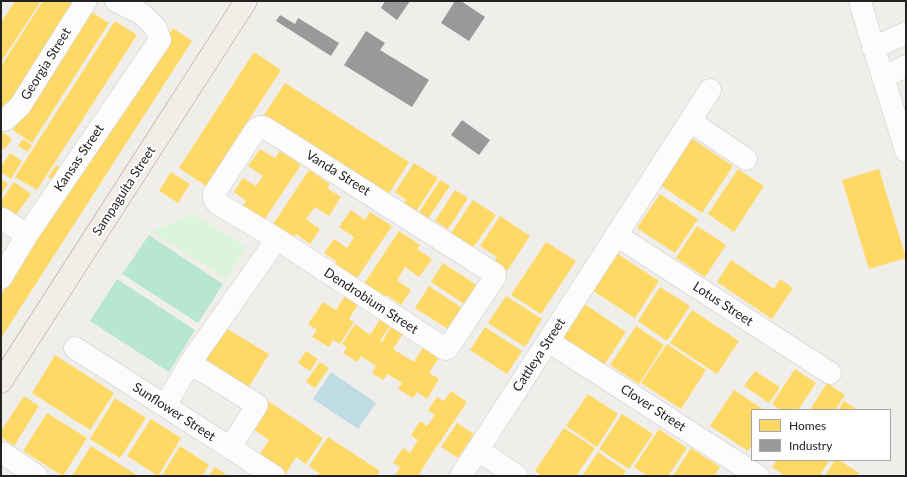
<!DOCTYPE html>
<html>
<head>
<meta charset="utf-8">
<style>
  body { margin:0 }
  #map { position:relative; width:907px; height:477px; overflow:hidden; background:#f0eeeb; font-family:Lato,sans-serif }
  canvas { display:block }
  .frame { position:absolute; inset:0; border:2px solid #222; pointer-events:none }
  .legend { position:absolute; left:751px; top:409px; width:140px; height:52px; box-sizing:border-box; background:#fff; border:1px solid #a7a7a7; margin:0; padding:5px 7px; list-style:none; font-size:12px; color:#222 }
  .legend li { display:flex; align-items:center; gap:8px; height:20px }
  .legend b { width:20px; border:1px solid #a7a7a7 }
</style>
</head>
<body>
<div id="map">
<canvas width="907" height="477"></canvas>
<div class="frame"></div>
<ul class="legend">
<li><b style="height:11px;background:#ffd966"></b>Homes</li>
<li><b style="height:11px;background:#999"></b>Industry</li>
</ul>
</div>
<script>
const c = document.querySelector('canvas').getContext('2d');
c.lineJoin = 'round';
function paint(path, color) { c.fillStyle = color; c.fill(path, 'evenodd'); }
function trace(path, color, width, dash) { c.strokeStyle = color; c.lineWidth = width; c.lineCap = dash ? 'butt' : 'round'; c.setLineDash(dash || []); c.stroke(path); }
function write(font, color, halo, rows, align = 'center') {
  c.font = font + ' Lato,sans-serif'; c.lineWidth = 4; c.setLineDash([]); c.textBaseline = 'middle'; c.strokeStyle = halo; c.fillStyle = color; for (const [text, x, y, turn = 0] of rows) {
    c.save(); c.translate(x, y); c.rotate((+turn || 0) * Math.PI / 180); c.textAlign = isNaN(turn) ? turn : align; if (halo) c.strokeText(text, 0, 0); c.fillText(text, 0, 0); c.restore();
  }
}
paint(new Path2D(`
  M193,214L246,247L226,279L152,232Z`), '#daf5da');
paint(new Path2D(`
  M149,235L223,284L198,323L122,274Z
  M117,279L195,330L169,372L90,321Z`), '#b7e6d2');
paint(new Path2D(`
  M331,372L376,403L358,429L313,399Z`), '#bfdbe3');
paint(new Path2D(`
  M15,1H41L1,62V23Z
  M43,1H77L5,112L1,109V66Z
  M90,11L109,23L32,143L13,130Z
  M115,21L137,35L37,190L15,177Z
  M173,28L192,41L1,338V295Z
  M254,52L281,70L206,186L179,168Z
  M285,83L409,162L388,195L264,115Z
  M2,132L12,139L5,149L1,147Z
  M691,138L733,166L702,213L660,185Z
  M23,139L32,145L28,152L18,146Z
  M260,149L275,158L280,151L301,165L262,223L242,208L246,201L234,192L243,178L256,186L263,176L248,166Z
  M10,153L22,161L11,179L1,172V167Z
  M414,163L438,178L415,213L403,205L406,200L395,192Z
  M56,165L62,169L54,181L48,177Z
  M738,169L764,186L734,232L708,214Z
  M879,169L906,258L869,269L842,180Z
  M309,170L330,184L327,188L341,197L329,216L315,207L306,219L320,229L310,244L296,234L291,242L270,229Z
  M171,172L190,184L178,203L159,191Z
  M1,179L8,184L1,194Z
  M440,180L450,186L427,220L418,214Z
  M14,182L31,194L15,216L1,206V201Z
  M455,190L468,198L448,229L435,221Z
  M660,194L698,219L675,253L637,228Z
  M473,200L496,215L473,248L451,233Z
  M351,210L365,220L370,212L392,226L353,284L332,270L337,262L324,253L334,239L347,248L354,237L339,227Z
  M500,216L530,236L507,271L494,262L497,257L480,246Z
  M697,226L726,245L705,277L676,258Z
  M399,231L420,245L417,249L432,259L419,277L405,267L397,280L411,290L401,305L387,295L381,304L360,290Z
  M546,242L576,261L541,314L511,295Z
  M618,254L659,281L635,318L593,291Z
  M731,260L774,289L780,279L793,288L772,319L717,282Z
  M443,263L481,288L469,307L431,282Z
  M429,286L465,310L451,331L415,308Z
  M660,287L690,306L667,341L638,321Z
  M347,293L360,301L349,319L354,322L340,344L333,340L329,347L312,337L317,330L308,324L323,302L336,310Z
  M506,296L542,319L525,347L488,323Z
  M583,303L626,332L602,368L559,339Z
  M692,310L739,341L717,374L670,343Z
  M383,315L393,321L380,341L382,342L394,322L406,329L393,349L414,362L424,346L440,356L429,373L439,379L427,399L417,392L413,398L398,389L402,383L388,374L383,380L372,373L376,366L361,356L357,362L343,353L347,348L342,344L355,324L370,335Z
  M222,326L269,354L245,393L198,364Z
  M636,326L664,345L639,384L610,365Z
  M485,327L522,351L507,374L470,350Z
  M667,344L706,370L681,409L641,383Z
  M306,351L318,359L310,371L298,363Z
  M55,355L114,393L90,430L32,393Z
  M320,362L329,368L315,388L306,382Z
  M795,369L816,383L798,410H780L772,404Z
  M755,371L780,387L769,403L744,386Z
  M827,383L845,395L835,410H810Z
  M734,390L764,410H752V445L748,451L710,426Z
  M451,391L467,402L429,458L418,476H395L400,467L393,463L403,448L410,453L418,440L411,435L420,421L427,426L435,415L428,410L437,397L444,401Z
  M588,394L618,414L597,447L566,426Z
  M24,396L39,406L14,446L1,437V431Z
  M115,398L146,418L120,458L90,439Z
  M265,399L323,438L306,464L296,457L285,475L258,457L269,440L248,425Z
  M844,401L858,410H838Z
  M47,413L87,438L63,476L23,451Z
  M622,414L653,434L629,469L599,449Z
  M151,419L181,438L158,476L127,456Z
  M457,423L474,434L458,458L441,447Z
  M564,428L595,448L576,476H542L535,471Z
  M659,429L687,448L668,476H648L634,467Z
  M328,437L380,471L376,476H318L319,473L309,466Z
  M91,446L138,476H72Z
  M180,446L209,465L202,476H166L163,474Z
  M691,448L720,467L714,476H673Z
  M598,452L626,471L623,476H582Z
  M777,460H830L819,476H785L772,467Z
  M835,460H839L859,473L857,476H825Z
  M215,467L228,476H209Z`), '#ffd966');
paint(new Path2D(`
  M385,1H410L397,20L381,8Z
  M455,1H461L485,17L469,41L441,23Z
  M280,15L295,24L298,18L339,43L331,56L276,21Z
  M366,31L385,43L380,50L429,80L412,107L344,65Z
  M462,120L490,140L479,155L451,135Z`), '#999');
const minor = new Path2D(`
  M860,1C874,51 891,101 906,151
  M873,48L906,33
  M884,77L906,66
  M1,119L5,120L20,106L86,1
  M690,121L746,159
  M260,127H264L495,274V277L448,348L445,349L277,239L217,203L214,199V194L256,129Z
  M1,218L27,235
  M616,235L830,373
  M1,278L27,235L160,40L156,28L142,14L116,1
  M548,341L758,476
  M75,348L274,476
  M190,363L257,405L230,448
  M165,406L190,363L277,239
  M478,450L517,476
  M3,453L37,476
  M461,476L710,90`);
const major = new Path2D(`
  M1,382L246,1`);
trace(minor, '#c9c8c7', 23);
trace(major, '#a79c86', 23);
trace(minor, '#fdfcfc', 22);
trace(major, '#f3ede7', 22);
write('13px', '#222', '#fff', [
  ["Georgia Street",46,64,-58],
  ["Kansas Street",79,158,-56],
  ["Vanda Street",338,173,32],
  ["Sampaguita Street",124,191,-57],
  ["Dendrobium Street",371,301,33],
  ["Lotus Street",723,304,33],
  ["Cattleya Street",539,355,-57],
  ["Clover Street",653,408,33],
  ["Sunflower Street",174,412,33]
]);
</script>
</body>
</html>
